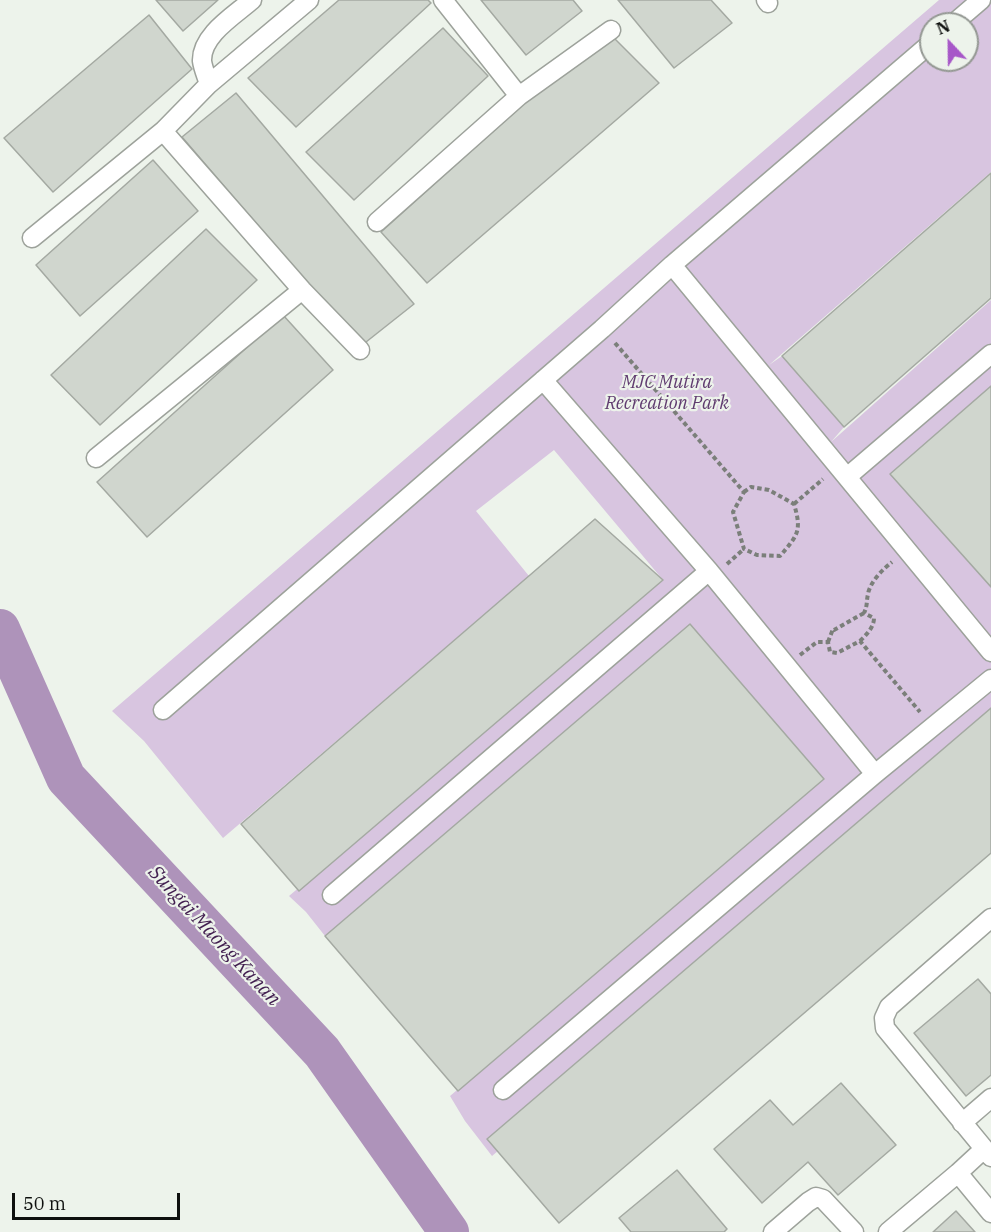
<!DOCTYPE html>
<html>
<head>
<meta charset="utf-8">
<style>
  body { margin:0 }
  #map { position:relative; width:991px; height:1232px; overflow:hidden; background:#edf3eb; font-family:"IBM Plex Serif",serif }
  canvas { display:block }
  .north { position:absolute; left:919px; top:12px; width:60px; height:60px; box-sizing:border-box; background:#edf3eb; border:2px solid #949893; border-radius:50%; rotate:338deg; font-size:16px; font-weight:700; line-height:24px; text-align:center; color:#0e100e }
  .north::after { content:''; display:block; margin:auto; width:21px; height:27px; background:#a757c8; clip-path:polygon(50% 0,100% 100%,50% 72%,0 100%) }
  .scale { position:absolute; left:12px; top:1193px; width:168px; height:27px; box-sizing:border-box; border:3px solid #0e100e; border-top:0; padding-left:8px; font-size:18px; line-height:21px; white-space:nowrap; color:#0e100e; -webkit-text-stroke:4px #edf3eb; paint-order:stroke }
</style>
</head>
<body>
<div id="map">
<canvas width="991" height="1232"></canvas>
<div class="north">N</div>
<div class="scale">50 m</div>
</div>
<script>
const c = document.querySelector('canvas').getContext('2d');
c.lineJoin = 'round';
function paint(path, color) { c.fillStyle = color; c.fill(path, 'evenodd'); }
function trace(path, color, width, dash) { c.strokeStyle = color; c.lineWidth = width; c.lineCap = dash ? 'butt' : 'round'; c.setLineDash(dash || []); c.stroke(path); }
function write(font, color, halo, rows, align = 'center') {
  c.font = font + ' "IBM Plex Serif",serif'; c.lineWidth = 4.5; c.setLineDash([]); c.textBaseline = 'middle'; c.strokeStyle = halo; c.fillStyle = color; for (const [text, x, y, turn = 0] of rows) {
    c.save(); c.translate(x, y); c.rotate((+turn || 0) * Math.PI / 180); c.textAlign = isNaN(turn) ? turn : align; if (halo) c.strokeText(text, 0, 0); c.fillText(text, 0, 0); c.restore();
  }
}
paint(new Path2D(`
  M939,0H991V172L769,365L782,356L844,427L831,442L991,300V388L962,555L991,587V733L492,1156L465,1121L450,1096L823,779L690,625L325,936L306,912L289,896L663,580L554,450L476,511L529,576L223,838L144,741L112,711ZM931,24H967V60H931Z`), '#d8c5e0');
trace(new Path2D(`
  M0,629L66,778L322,1052L449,1232`), '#ae93ba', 40);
const building = new Path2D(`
  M156,0H218L183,31Z
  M339,0H428L431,3L296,127L248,78Z
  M481,0H573L582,11L526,55Z
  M618,0H711L732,23L674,68Z
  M149,15L192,69L53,192L4,138Z
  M443,28L488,76L354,200L306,152Z
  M606,30L659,83L427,283L381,232Z
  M236,93L414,304L361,346L182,137Z
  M153,160L198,211L80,316L36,265Z
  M991,173V298L844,427L782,356Z
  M206,229L257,280L100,425L51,375Z
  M283,315L333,370L147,537L97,482Z
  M991,386V587L890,474Z
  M595,519L663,580L299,891L241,824Z
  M690,624L824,779L458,1091L325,936Z
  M991,708V853L559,1223L487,1139Z
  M978,979L991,994V1075L966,1096L914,1033Z
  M841,1083L896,1145L838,1195L808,1162L762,1203L714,1149L770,1100L793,1125Z
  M677,1170L727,1229L724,1232H631L619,1218Z
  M956,1211L975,1232H933Z`);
paint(building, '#d0d6ce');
trace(building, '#a4a9a2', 1.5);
const street = new Path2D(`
  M443,0L519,96
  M766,0L768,3
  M953,24L981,0
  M209,84C207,77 203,69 202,61C201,35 235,15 252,0
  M163,131L302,290L360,350
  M377,222L519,96L611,30
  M32,238L163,131L209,84L309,0
  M672,265L991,652
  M543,380L709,571L875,774
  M96,458L302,290
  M847,477L991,354
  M163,710L602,329L672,265L931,43
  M332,895L709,571
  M991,918L889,1007L884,1018L885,1028L991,1157
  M503,1090L875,774L991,679
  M962,1123L991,1098
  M958,1173L991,1213
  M773,1232L808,1202L816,1197L823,1199L854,1232
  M888,1232L958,1173L984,1149`);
trace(street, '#9da29b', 21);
trace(new Path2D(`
  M615,343L744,492L733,512L744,549L757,555L780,556C798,535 802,531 794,504L769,490L751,487L744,492
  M794,504L823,479
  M727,564L744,549
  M860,641C867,634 874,627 874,618L864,613C868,604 866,603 868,594C870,582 883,569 892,562
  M828,642L833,629L834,630L864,613
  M800,655L817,642H828L830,652L837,653L860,641L920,712`), '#7b7f7a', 4, [4.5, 3]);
trace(street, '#fff', 18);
write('italic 18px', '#603c70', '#edf3eb', [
  ["MJC Mutira",667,383],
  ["Recreation Park",667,404]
]);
write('italic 20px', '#421f50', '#edf3eb', [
  ["Sungai Maong Kanan",214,936,47]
]);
</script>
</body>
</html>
